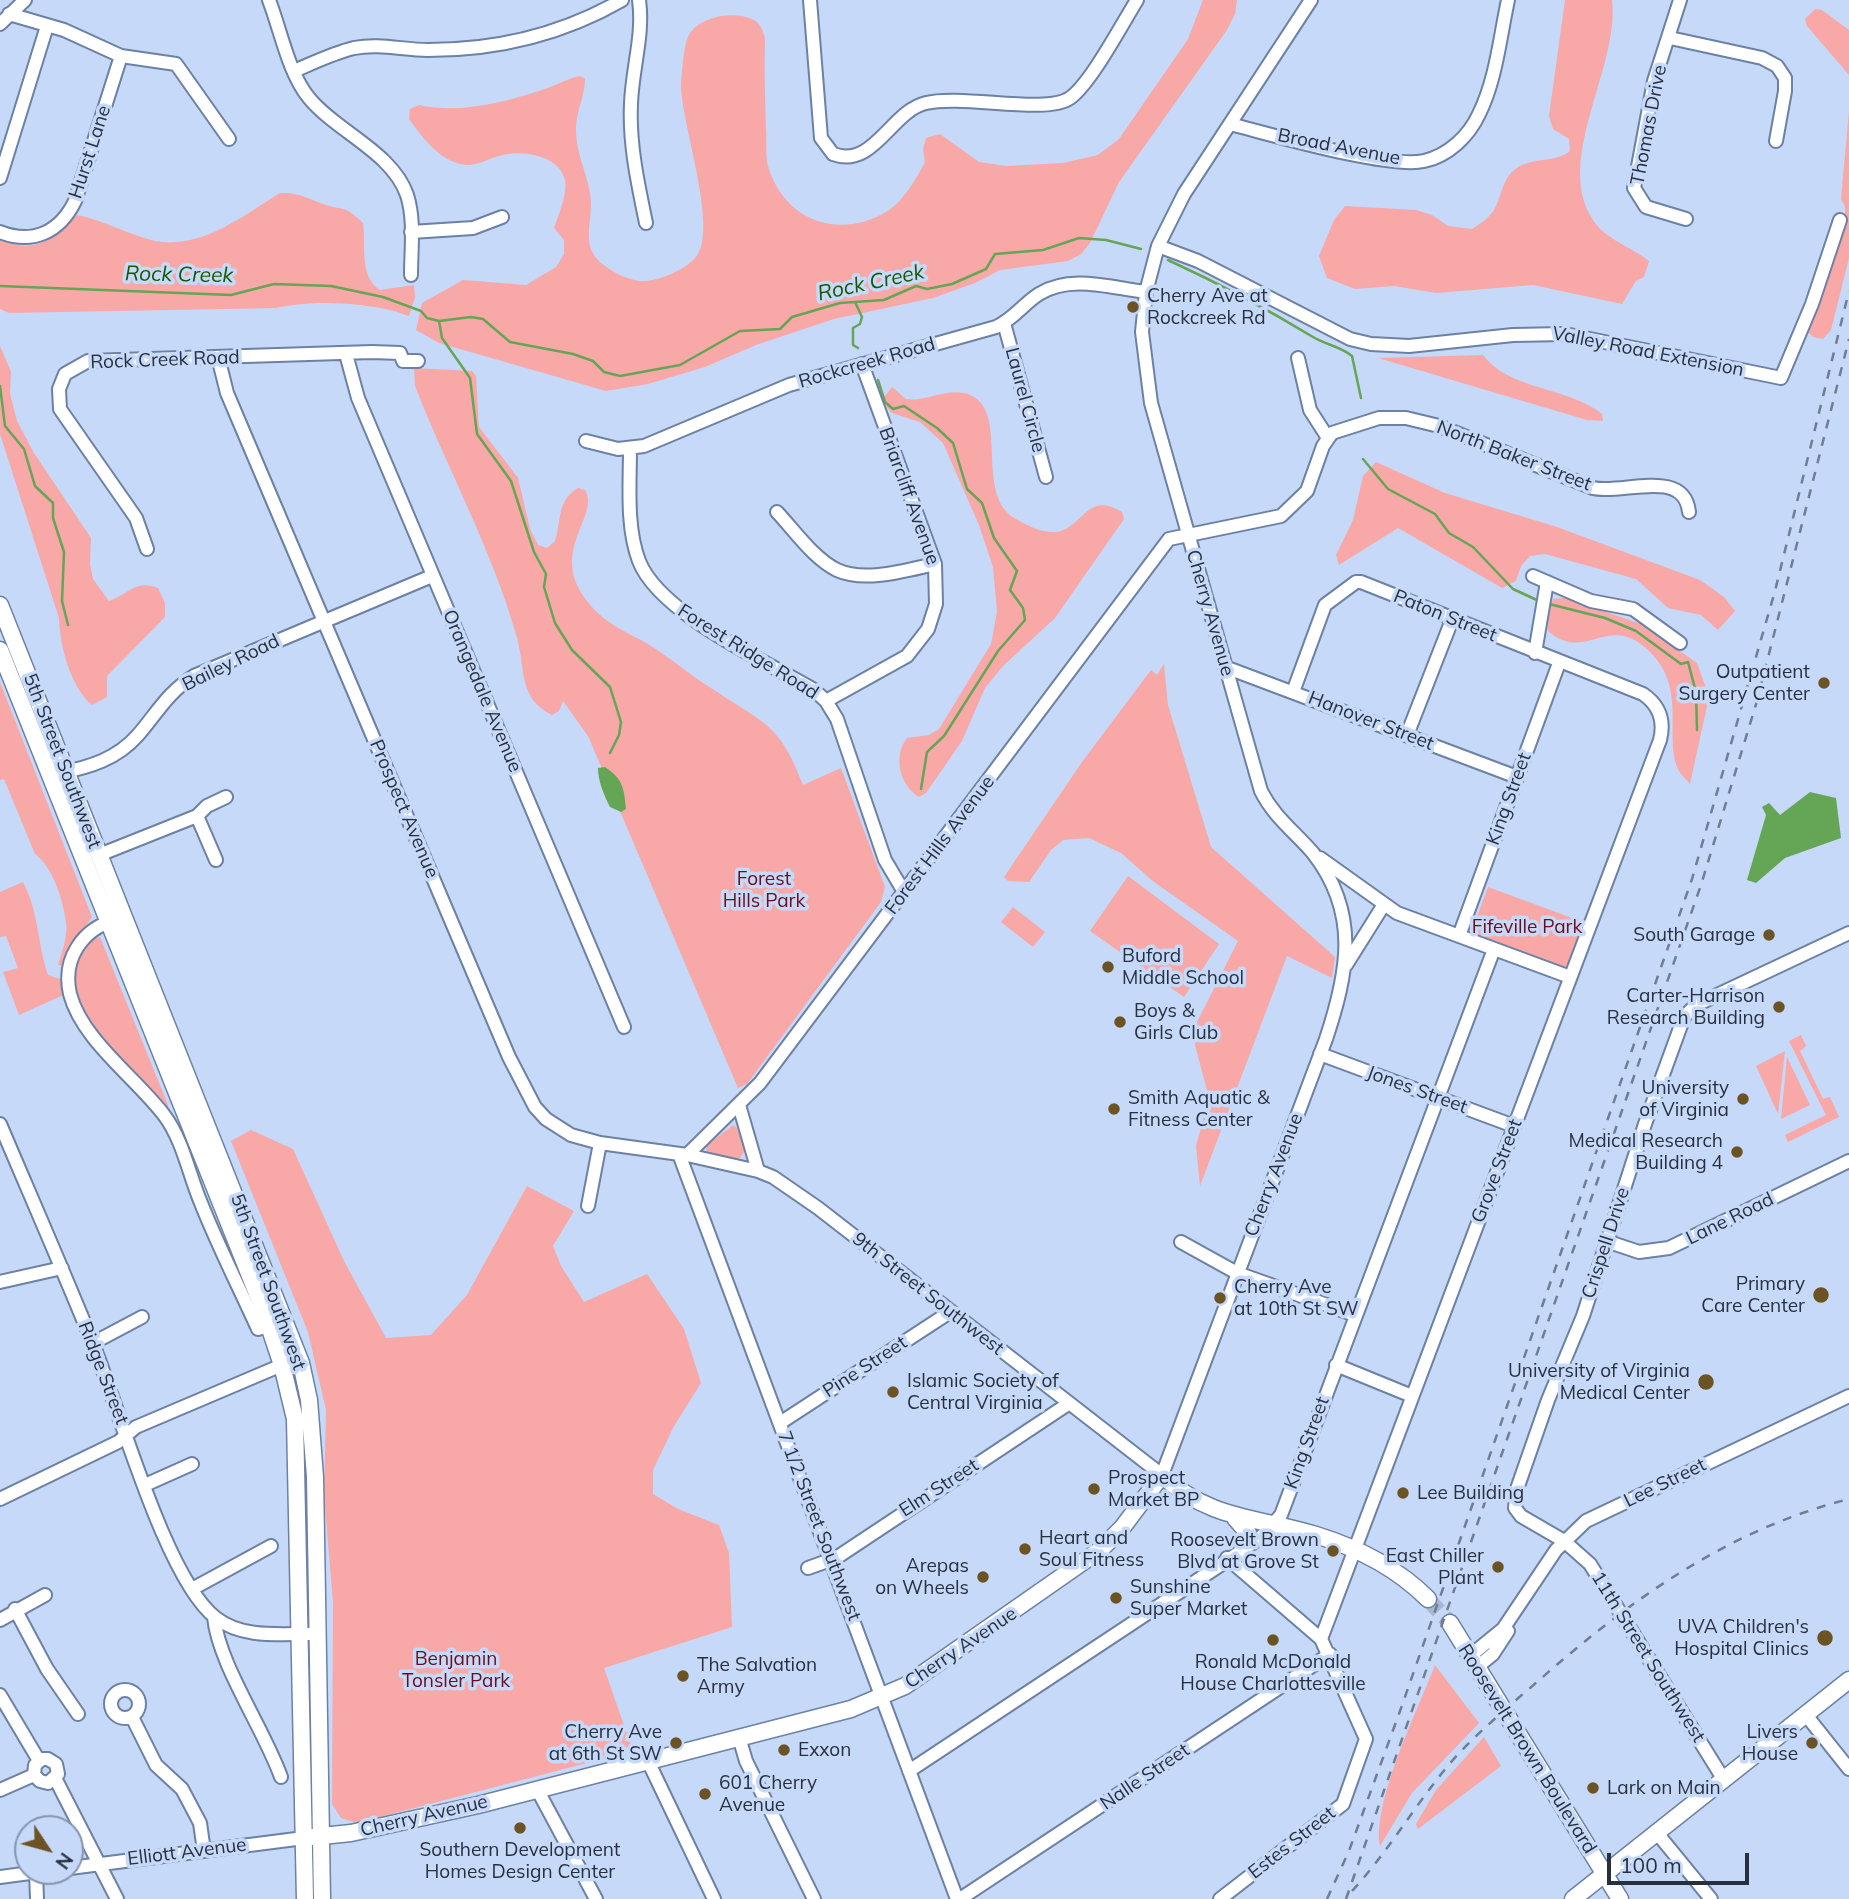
<!DOCTYPE html>
<html>
<head>
<meta charset="utf-8">
<style>
  body { margin:0 }
  #map { position:relative; width:1849px; height:1899px; overflow:hidden; background:#c6d9f8; font-family:Mulish,sans-serif }
  canvas { display:block }
  .north { position:absolute; left:14px; top:1815px; width:70px; height:70px; box-sizing:border-box; background:#c6d9f8; border:2px solid #8695ae; border-radius:50%; rotate:126deg; font-size:19px; font-weight:700; line-height:28px; text-align:center; color:#27303e }
  .north::after { content:''; display:block; margin:auto; width:24px; height:32px; background:#6c5324; clip-path:polygon(50% 0,100% 100%,50% 72%,0 100%) }
  .scale { position:absolute; left:1607px; top:1853px; width:142px; height:32px; box-sizing:border-box; border:4px solid #27303e; border-top:0; padding-left:9px; font-size:21px; line-height:24px; white-space:nowrap; color:#27303e; -webkit-text-stroke:5px #c6d9f8; paint-order:stroke }
</style>
</head>
<body>
<div id="map">
<canvas width="1849" height="1899"></canvas>
<div class="north">N</div>
<div class="scale">100 m</div>
</div>
<script>
const c = document.querySelector('canvas').getContext('2d');
c.lineJoin = 'round';
function paint(path, color) { c.fillStyle = color; c.fill(path, 'evenodd'); }
function trace(path, color, width, dash) { c.strokeStyle = color; c.lineWidth = width; c.lineCap = dash ? 'butt' : 'round'; c.setLineDash(dash || []); c.stroke(path); }
function write(font, color, halo, rows, align = 'center') {
  c.font = font + ' Mulish,sans-serif'; c.lineWidth = 7; c.setLineDash([]); c.textBaseline = 'middle'; c.strokeStyle = halo; c.fillStyle = color; for (const [text, x, y, turn = 0] of rows) {
    c.save(); c.translate(x, y); c.rotate((+turn || 0) * Math.PI / 180); c.textAlign = isNaN(turn) ? turn : align; if (halo) c.strokeText(text, 0, 0); c.fillText(text, 0, 0); c.restore();
  }
}
paint(new Path2D(`
  M1203,0H1237L1235,14L1227,30L1119,182L1090,243L1081,254L1068,261L1000,270L975,283L933,298L834,319L756,345L705,367L648,384L606,391L439,343L416,330L422,303L463,280L526,285L556,267L564,254V240L554,228C558,217 563,204 565,192C571,158 526,149 503,155C492,157 477,166 466,165C440,162 423,138 409,119L410,109L419,105C458,114 501,103 539,91C553,87 566,79 580,76L585,79C585,95 577,110 576,126C575,151 586,170 590,193C595,222 577,246 605,266C614,273 627,279 639,281C656,283 685,270 696,257C719,229 681,123 681,85C682,72 683,49 688,37C697,16 736,10 754,20C761,24 763,32 765,38C764,68 765,99 766,129C767,141 765,155 768,166C784,221 839,240 886,212C902,203 917,178 925,162L923,149L926,138L940,134L979,162L1006,166L1063,163L1098,155L1119,139L1188,39Z
  M1565,0H1612C1620,67 1553,160 1593,220C1606,240 1632,247 1649,261L1644,277L1636,281L1622,304L1533,285L1436,293L1394,286L1355,289L1327,278L1319,256L1334,220L1345,206L1416,210L1432,215L1448,226L1472,229C1478,225 1485,221 1490,215C1501,204 1500,183 1513,171C1529,156 1554,164 1570,151L1569,139L1553,129L1549,116Z
  M1815,9L1822,10L1849,30V75L1807,26L1805,19Z
  M1849,111V258L1831,330L1823,339L1813,337L1807,331L1845,217V206L1841,199Z
  M280,193C298,192 307,198 323,204C345,212 342,203 363,223C366,245 359,277 380,290L414,285L415,297L409,316C404,315 399,312 394,311C358,302 311,300 276,308L9,313L0,309V239C36,256 52,238 77,215C103,220 129,235 155,241C201,250 244,215 280,193Z
  M0,346L11,372L10,394L17,421L34,453L91,538L90,564L93,579L109,601C129,594 136,579 158,588L165,603V617L107,676V697L92,705C70,686 60,646 59,618L0,434Z
  M1483,355C1510,391 1567,386 1602,414L1603,421L1587,420L1378,358Z
  M414,368L472,371L476,376L479,427L518,478L530,529L538,545L547,548L555,541C562,521 556,501 578,488L585,490C602,518 539,556 598,613C611,626 632,635 648,644C671,658 691,676 714,690C765,724 780,724 803,785L841,768L885,887L881,902L747,1084L738,1088L588,736L563,701L559,711L552,715C518,698 526,671 517,638C494,554 447,468 415,386Z
  M892,387L906,399C926,402 943,389 964,393C1014,404 971,495 1016,519C1028,526 1042,533 1056,532C1084,528 1086,490 1122,512L1124,519L1055,618L1003,666L985,688L962,741L926,793L919,797C899,785 893,756 907,738L929,735L939,729L991,644L997,612L993,567L979,525L943,443L920,422L892,413L881,401Z
  M1376,462L1445,493L1557,527L1700,580L1724,597L1735,611L1718,630L1701,615L1668,608L1636,579L1545,554L1530,556L1521,566L1516,581L1502,588L1398,528L1339,565L1336,555L1353,520L1363,476Z
  M1565,598L1641,624L1697,663L1707,691V706L1690,784C1686,779 1679,773 1677,767C1665,731 1686,689 1651,653C1608,609 1587,665 1548,631L1547,619L1553,599Z
  M1164,664L1168,705L1211,847L1335,957L1332,978L1287,956L1200,1186L1196,1146L1209,1098L1195,1045L1197,1022L1238,941L1154,882L1121,853L1089,838L1063,840L1051,850L1029,882L1008,881L1004,877L1082,762L1151,670L1157,675Z
  M0,682L92,917L72,947L67,967L58,965C62,952 68,936 66,922C63,900 53,867 35,854L4,779L0,780Z
  M1128,876L1219,944L1184,997L1090,931Z
  M23,882C39,912 37,942 48,975L66,981L68,993L19,1015L3,972L18,968L6,936L0,937V892Z
  M1488,887L1583,922L1566,968L1471,933Z
  M1013,907L1045,932L1033,947L1001,922Z
  M100,937L168,1105V1111C131,1074 58,1015 77,957C81,945 88,939 100,937Z
  M1801,1035L1806,1046L1800,1051L1823,1099L1830,1097L1839,1117L1788,1142L1785,1135L1826,1115L1789,1041Z
  M1785,1051L1778,1114L1756,1066Z
  M1787,1057L1810,1105L1781,1119Z
  M733,1125L740,1130L745,1151L739,1159L707,1153L706,1146Z
  M251,1130L293,1149L344,1261L386,1338L431,1335L467,1295L527,1186L574,1211L553,1246L561,1266L584,1302L647,1274L684,1329L701,1383L674,1426L653,1470V1494L678,1509L719,1525L729,1553L732,1627L604,1668L633,1751L357,1823L341,1818L332,1804L333,1602L324,1495L326,1410L308,1332L231,1141Z
  M202,1138L286,1333L307,1418L311,1622L307,1628L301,1438Z
  M1435,1665L1479,1723L1412,1793L1380,1846C1372,1802 1418,1710 1435,1665Z
  M1484,1737L1501,1766L1418,1829L1416,1824L1436,1790Z`), '#f8a8a7');
paint(new Path2D(`
  M605,767C623,779 624,788 626,809L621,812L610,807C604,795 598,781 598,768Z
  M1810,792L1836,798L1841,838L1785,858L1756,883L1747,880L1766,815L1762,807L1769,803L1780,815Z`), '#65a556');
trace(new Path2D(`
  M1168,260C1218,283 1267,309 1313,337C1326,345 1340,346 1352,356L1361,398
  M0,286L231,295L274,284L331,286L383,297L421,311L427,318L439,321L471,317L483,319L510,342L573,354L593,361L604,372L620,376L680,365L740,331L780,329L792,317L840,303L884,300L916,286L927,289L952,284L986,269L995,254L1043,250L1079,238L1106,240L1141,249
  M855,302L862,317L860,324L853,328V345L858,348
  M439,321L442,338L470,378L477,434L511,481L534,552L546,574L544,587L555,623L572,650L610,687L621,722L619,735L610,753
  M878,380L885,402L893,409L904,406L937,428L953,443L967,489L982,503L994,538L1017,571L1010,590L1023,608L1025,620L998,651L944,736L927,752L921,789
  M0,386L5,426L24,449L35,486L53,503V518L64,552L62,601L68,625
  M1363,459L1388,489L1435,514L1449,533L1473,547L1513,589L1539,601
  M1549,604L1605,618L1636,631L1681,664L1688,662L1696,692L1697,730`), '#65a556', 2.5);
trace(new Path2D(`
  M1428,1599L1450,1623`), '#a6b7d3', 16, [16, 8]);
const minor = new Path2D(`
  M269,0C281,31 288,72 309,98C337,132 392,152 407,195C415,220 411,249 411,275
  M639,0C644,35 632,69 631,104C629,144 638,184 646,223
  M810,0L821,138L833,154C874,169 891,111 926,103C963,94 1046,115 1070,98C1091,83 1122,24 1137,0
  M1680,0L1654,81L1634,188L1646,207L1686,219
  M9,14L64,30L121,56L176,64L229,139
  M0,24L25,0
  M1670,38L1762,58L1777,66L1785,78V91L1776,141
  M294,71C313,63 333,53 354,48C379,43 403,50 428,50C497,50 563,34 622,0
  M1230,124C1270,134 1388,169 1424,161C1448,156 1469,136 1479,114C1496,80 1500,37 1508,0
  M0,178L47,26
  M0,232C33,245 60,232 75,201L121,56
  M411,232L473,228L502,217
  M1158,246L1198,261L1350,339L1371,344L1409,346L1513,335L1565,334L1781,378L1812,304L1840,220
  M1004,323L1046,477
  M346,354L358,398L624,1027
  M218,357L227,393L509,1057L535,1107L546,1119L571,1135L600,1143L687,1155L758,1171L773,1177L818,1208L1162,1475L1326,1039C1348,973 1360,913 1313,853C1295,832 1274,817 1261,791L1151,403L1142,332L1146,292L1158,246L1184,194L1311,0
  M1298,358L1310,410L1328,438
  M586,441L618,449L644,446L789,385L996,327C1014,319 1023,304 1039,294C1071,274 1111,288 1146,292
  M630,449C630,484 626,527 639,561C659,613 765,661 814,690L826,701L837,719L885,860L904,892
  M777,512C794,530 814,559 837,570C865,583 907,570 935,564
  M147,549L136,518L60,409L59,389L65,374L88,361L372,352L400,353L403,361H418
  M1533,576L1591,601L1633,609L1680,643
  M1535,653L1547,582
  M1225,667L1517,777
  M1293,692L1325,605L1356,582H1361L1643,694C1659,705 1665,720 1660,740L1321,1639
  M826,701L907,656L928,629L936,604L935,564L862,364
  M1407,735L1452,620
  M60,773C90,767 117,759 138,735C157,713 168,692 194,676L432,576
  M197,816L216,860
  M99,855L197,816L207,806L226,797
  M1320,858L1397,913L1570,977
  M114,920C82,930 62,959 70,994C82,1040 136,1078 164,1115C183,1140 189,1175 201,1203C218,1246 239,1287 258,1329L269,1325
  M1459,936L1559,663
  M1346,965L1383,906
  M1320,1054L1514,1126
  M739,1105L758,1171
  M0,1124C31,1197 63,1270 93,1344C119,1408 166,1580 216,1618C244,1640 285,1633 319,1634
  M679,1154L957,1899
  M687,1155L760,1083L1169,539L1281,516L1307,491L1323,446L1332,433L1379,418H1406L1439,426L1593,488C1622,495 1684,467 1689,512
  M588,1206L600,1143
  M1606,1241L1639,1252L1669,1248L1849,1161
  M1181,1242L1237,1273L1355,1315
  M0,1282L62,1268
  M93,1343L142,1317
  M1336,1365L1412,1396
  M780,1423L950,1312
  M145,1485L192,1464
  M0,1499L118,1442L136,1427L282,1365
  M808,1568L836,1558L1068,1404
  M192,1589L271,1546
  M15,1609L47,1669L78,1714
  M214,1617C218,1663 264,1729 281,1777
  M0,1620L45,1595
  M1470,1656L1503,1629L1556,1550L1586,1521L1849,1396
  M1477,1667L1493,1654L1508,1631
  M111 1704a14 14 0 1 1 28 0a14 14 0 1 1-28 0Z
  M0,1695L38,1759H48L56,1764L58,1774L48,1783L40,1781L34,1775L35,1765L42,1759
  M1806,1715L1849,1769
  M132,1717L156,1765L182,1789L200,1823L204,1851
  M739,1737L746,1761L814,1899
  M648,1761L714,1899
  M909,1771L1243,1550L1262,1536L1281,1515L1494,949
  M55,1778L117,1899
  M1724,1780L1590,1564L1564,1541L1521,1516L1515,1508L1517,1489L1548,1400L1583,1316L1645,1124L1684,1017L1696,1005L1849,933
  M537,1789L596,1899
  M0,1790L34,1775
  M1657,1833L1711,1899
  M70,1868L304,1838
  M36,1872L37,1899
  M0,1877L45,1871
  M960,1899L1330,1654
  M1220,1899L1343,1804L1366,1739L1321,1639L1227,1558`);
const major = new Path2D(`
  M0,605L301,1363L309,1400L315,1477L322,1899
  M0,650L264,1311L282,1365L295,1419L305,1899
  M1235,1518L1248,1533V1541L1243,1550
  M1450,1623L1620,1899
  M312,1837L351,1833L478,1805L851,1709L905,1686L1100,1550L1122,1528L1162,1475C1209,1520 1258,1517 1316,1535C1358,1548 1397,1568 1428,1599
  M1573,1899L1849,1680`);
trace(minor, '#6c81a4', 16);
trace(major, '#6c81a4', 19);
trace(minor, '#fff', 12);
trace(major, '#fff', 16);
trace(new Path2D(`
  M1352,1891C1389,1851 1416,1803 1452,1761C1477,1733 1508,1707 1537,1682C1630,1600 1727,1530 1849,1499
  M1327,1899L1349,1851L1400,1711L1692,879L1775,591L1849,291
  M1346,1899L1701,885L1757,701L1849,339`), '#707d93', 2.5, [9, 9]);
for (const [x, y, r, color] of [
  [1133,307,7,"#6c5324"],
  [1824,683,7,"#6c5324"],
  [1769,935,7,"#6c5324"],
  [1108,967,7,"#6c5324"],
  [1779,1007,7,"#6c5324"],
  [1120,1022,7,"#6c5324"],
  [1743,1099,7,"#6c5324"],
  [1114,1109,7,"#6c5324"],
  [1737,1152,7,"#6c5324"],
  [1821,1295,9,"#6c5324"],
  [1220,1298,7,"#6c5324"],
  [1706,1382,9,"#6c5324"],
  [893,1392,7,"#6c5324"],
  [1094,1489,7,"#6c5324"],
  [1403,1493,7,"#6c5324"],
  [1025,1549,7,"#6c5324"],
  [1333,1551,7,"#6c5324"],
  [1498,1567,7,"#6c5324"],
  [983,1577,7,"#6c5324"],
  [1116,1598,7,"#6c5324"],
  [1825,1638,9,"#6c5324"],
  [1273,1640,7,"#6c5324"],
  [683,1676,7,"#6c5324"],
  [676,1743,7,"#6c5324"],
  [1812,1743,7,"#6c5324"],
  [784,1750,7,"#6c5324"],
  [1593,1788,7,"#6c5324"],
  [705,1794,7,"#6c5324"],
  [520,1828,7,"#6c5324"]
]) { const dot = new Path2D(); dot.arc(x, y, r, 0, 2 * Math.PI); c.fillStyle = color; c.fill(dot); trace(dot, '#c6d9f8', 2.5); }
write('19px', '#27303e', '#c6d9f8', [
  ["Thomas Drive",1649,125,-79],
  ["Broad Avenue",1339,147,11],
  ["Hurst Lane",90,152,-72],
  ["Valley Road Extension",1648,352,11],
  ["Rock Creek Road",165,360,-2],
  ["Rockcreek Road",867,363,-16],
  ["Laurel Circle",1025,400,75],
  ["North Baker Street",1514,456,21],
  ["Briarcliff Avenue",909,496,70],
  ["Cherry Avenue",1210,613,74],
  ["Paton Street",1445,616,22],
  ["Forest Ridge Road",748,652,32],
  ["Bailey Road",231,663,-26],
  ["Orangedale Avenue",482,691,67],
  ["Hanover Street",1371,721,21],
  ["5th Street Southwest",62,761,69],
  ["King Street",1509,799,-70],
  ["Prospect Avenue",404,809,67],
  ["Forest Hills Avenue",940,845,-53],
  ["Jones Street",1417,1090,20],
  ["Grove Street",1497,1171,-69],
  ["Cherry Avenue",1274,1175,-69],
  ["Lane Road",1730,1219,-26],
  ["Crispell Drive",1606,1243,-72],
  ["5th Street Southwest",268,1282,70],
  ["9th Street Southwest",928,1294,38],
  ["Pine Street",865,1367,-33],
  ["Ridge Street",103,1373,69],
  ["King Street",1307,1443,-70],
  ["Lee Street",1665,1483,-26],
  ["Elm Street",939,1488,-33],
  ["7 1/2 Street Southwest",819,1526,69],
  ["Cherry Avenue",961,1648,-34],
  ["11th Street Southwest",1648,1657,58],
  ["Roosevelt Brown Boulevard",1527,1749,58],
  ["Nalle Street",1145,1777,-34],
  ["Cherry Avenue",424,1816,-13],
  ["Estes Street",1292,1843,-38],
  ["Elliott Avenue",187,1852,-7]
]);
write('19px', '#27303e', '#c6d9f8', [
  ["Cherry Ave at",1147,296],
  ["Rockcreek Rd",1147,318],
  ["Outpatient",1810,672,"right"],
  ["Surgery Center",1810,694,"right"],
  ["South Garage",1755,935,"right"],
  ["Buford",1122,956],
  ["Middle School",1122,978],
  ["Carter-Harrison",1765,996,"right"],
  ["Research Building",1765,1018,"right"],
  ["Boys &",1134,1011],
  ["Girls Club",1134,1033],
  ["University",1729,1088,"right"],
  ["of Virginia",1729,1110,"right"],
  ["Smith Aquatic &",1128,1098],
  ["Fitness Center",1128,1120],
  ["Medical Research",1723,1141,"right"],
  ["Building 4",1723,1163,"right"],
  ["Primary",1805,1284,"right"],
  ["Care Center",1805,1306,"right"],
  ["Cherry Ave",1234,1287],
  ["at 10th St SW",1234,1309],
  ["University of Virginia",1690,1371,"right"],
  ["Medical Center",1690,1393,"right"],
  ["Islamic Society of",907,1381],
  ["Central Virginia",907,1403],
  ["Prospect",1108,1478],
  ["Market BP",1108,1500],
  ["Lee Building",1417,1493],
  ["Heart and",1039,1538],
  ["Soul Fitness",1039,1560],
  ["Roosevelt Brown",1319,1540,"right"],
  ["Blvd at Grove St",1319,1562,"right"],
  ["East Chiller",1484,1556,"right"],
  ["Plant",1484,1578,"right"],
  ["Arepas",969,1566,"right"],
  ["on Wheels",969,1588,"right"],
  ["Sunshine",1130,1587],
  ["Super Market",1130,1609],
  ["UVA Children's",1809,1627,"right"],
  ["Hospital Clinics",1809,1649,"right"],
  ["Ronald McDonald",1273,1662,"center"],
  ["House Charlottesville",1273,1684,"center"],
  ["The Salvation",697,1665],
  ["Army",697,1687],
  ["Cherry Ave",662,1732,"right"],
  ["at 6th St SW",662,1754,"right"],
  ["Livers",1798,1732,"right"],
  ["House",1798,1754,"right"],
  ["Exxon",798,1750],
  ["601 Cherry",719,1783],
  ["Avenue",719,1805],
  ["Lark on Main",1607,1788],
  ["Southern Development",520,1850,"center"],
  ["Homes Design Center",520,1872,"center"]
], 'left');
write('19px', '#6d0c1c', '#c6d9f8', [
  ["Forest",764,879],
  ["Hills Park",764,901],
  ["Fifeville Park",1527,927],
  ["Benjamin",456,1659],
  ["Tonsler Park",456,1681]
]);
write('italic 21px', '#185701', '#c6d9f8', [
  ["Rock Creek",179,275,1],
  ["Rock Creek",871,283,-12]
]);
</script>
</body>
</html>
